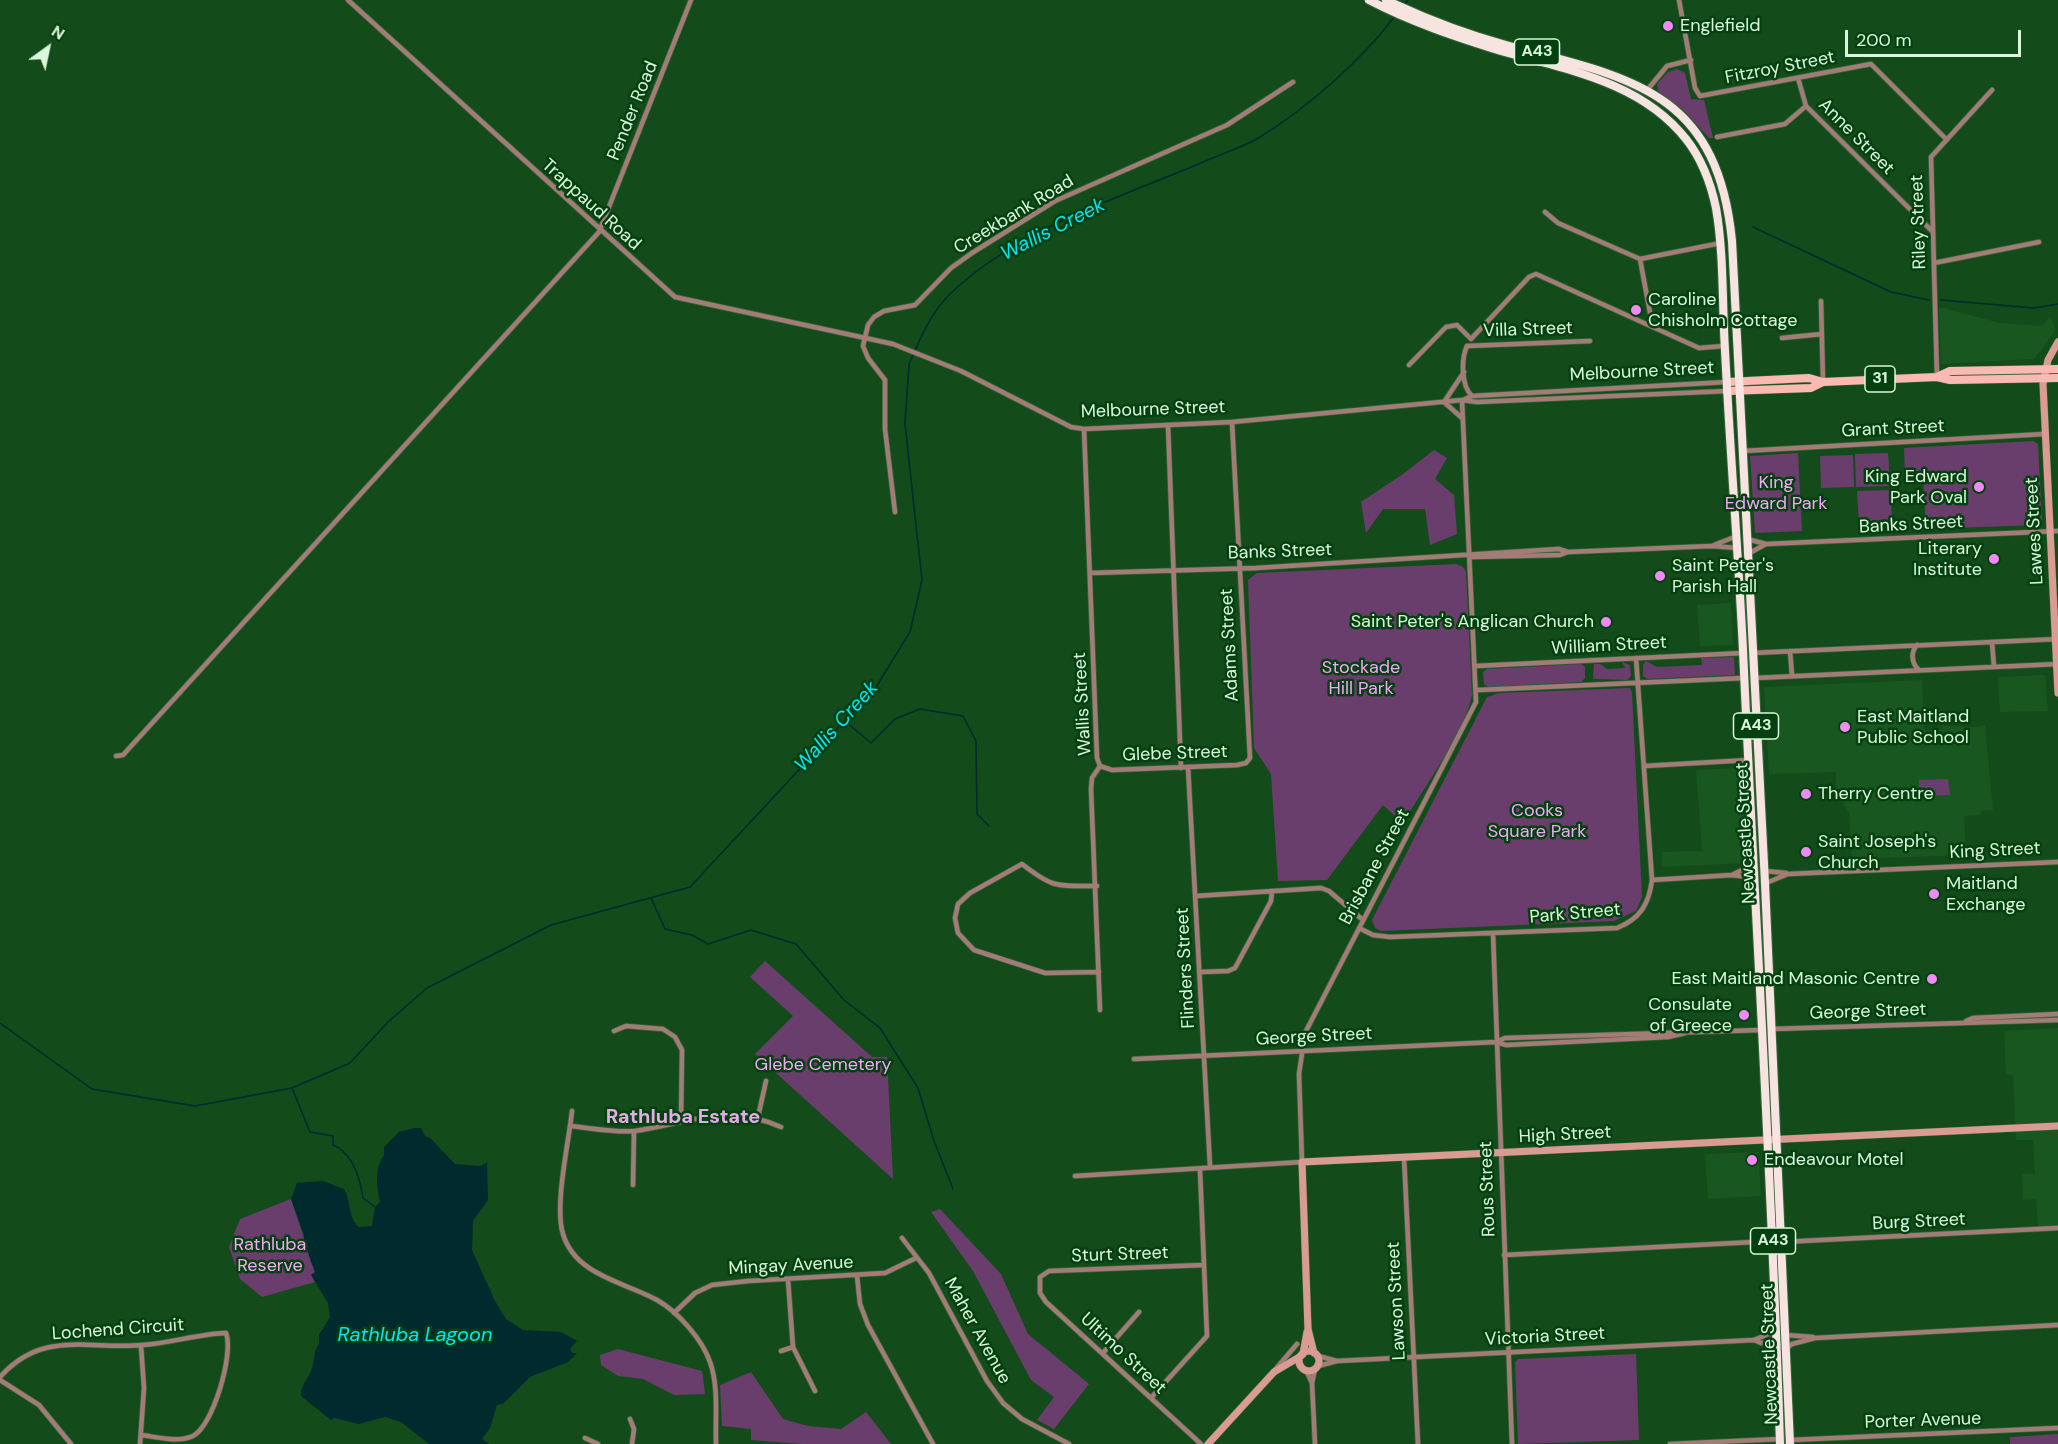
<!DOCTYPE html>
<html>
<head>
<meta charset="utf-8">
<style>
  body { margin:0 }
  #map { position:relative; width:2058px; height:1444px; overflow:hidden; background:#144b1b; font-family:"DM Sans",sans-serif }
  canvas { display:block }
  .north { position:absolute; left:18px; top:18px; width:60px; height:60px; -webkit-text-stroke:4px #054110; paint-order:stroke; rotate:33deg; font-size:16px; font-weight:700; line-height:24px; text-align:center; color:#daf7da }
  .north::after { content:''; display:block; margin:auto; width:21px; height:27px; background:#daf7da; clip-path:polygon(50% 0,100% 100%,50% 72%,0 100%) }
  .scale { position:absolute; left:1845px; top:30px; width:176px; height:27px; box-sizing:border-box; border:3px solid #daf7da; border-top:0; padding-left:8px; font-size:18px; line-height:21px; white-space:nowrap; color:#daf7da; -webkit-text-stroke:4px #054110; paint-order:stroke }
</style>
</head>
<body>
<div id="map">
<canvas width="2058" height="1444"></canvas>
<div class="north">N</div>
<div class="scale">200 m</div>
</div>
<script>
const c = document.querySelector('canvas').getContext('2d');
c.lineJoin = 'round';
function paint(path, color) { c.fillStyle = color; c.fill(path, 'evenodd'); }
function trace(path, color, width, dash) { c.strokeStyle = color; c.lineWidth = width; c.lineCap = dash ? 'butt' : 'round'; c.setLineDash(dash || []); c.stroke(path); }
function write(font, color, halo, rows, align = 'center') {
  c.font = font + ' "DM Sans",sans-serif'; c.lineWidth = 5; c.setLineDash([]); c.textBaseline = 'middle'; c.strokeStyle = halo; c.fillStyle = color; for (const [text, x, y, turn = 0] of rows) {
    c.save(); c.translate(x, y); c.rotate((+turn || 0) * Math.PI / 180); c.textAlign = isNaN(turn) ? turn : align; if (halo) c.strokeText(text, 0, 0); c.fillText(text, 0, 0); c.restore();
  }
}
paint(new Path2D(`
  M1939,307L2000,323L2042,326L2050,316L2056,330L2034,359L1941,364Z
  M1731,603L1733,645L1700,646L1697,605Z
  M2045,675L2048,711L2000,712L1998,677Z
  M1922,680L1924,730L1942,729L1943,726L1977,727L1985,725L1993,810L1981,811V815L1964,816L1966,855L1852,859L1849,814L1836,791V772L1769,774L1764,687Z
  M1742,768L1746,863L1662,867V852L1702,851L1696,770Z
  M2058,1028V1225L2038,1226L2036,1199L2023,1200L2022,1174L2035,1173L2033,1140H2016L2013,1075L2006,1074L2004,1031Z
  M1758,1152L1761,1196L1708,1199L1705,1154Z`), '#195720');
paint(new Path2D(`
  M1677,69L1685,73L1691,99L1704,100L1713,138H1709L1682,109L1658,91L1657,84L1668,72Z
  M2033,441L2038,444L2042,521L2038,525L1926,529L1923,477L1905,478L1904,448Z
  M1434,450L1447,458L1435,479L1454,495L1457,534L1430,545L1425,509H1383L1366,533L1361,502L1403,474Z
  M1798,453L1802,531L1755,533L1750,456Z
  M1888,453L1890,486L1856,487L1855,454Z
  M1853,455L1854,487L1821,488L1820,456Z
  M1891,490L1892,523L1859,524L1857,491Z
  M1457,564L1463,567L1466,572L1472,695C1465,732 1423,789 1403,823L1383,805L1327,880L1278,881L1271,774L1254,748L1248,580L1257,573Z
  M1734,657L1735,675L1647,679L1643,676V665L1646,661L1657,667L1702,665L1701,658Z
  M1622,662L1630,665L1631,675L1628,680L1593,679L1594,664H1600L1607,669L1625,668Z
  M1581,664L1585,667V678L1581,682L1488,687L1484,684L1483,672L1487,669Z
  M1630,688L1632,693L1642,897L1636,911L1614,921L1381,931L1375,928L1372,920L1487,697L1499,693Z
  M1948,779L1950,795L1919,796V780Z
  M765,961L872,1057H887L893,1179L755,1054L793,1016L750,977Z
  M291,1199L315,1272L312,1276L315,1282L262,1297L240,1279L229,1247L240,1219Z
  M940,1209L1001,1274L1028,1334L1089,1384L1054,1429L1037,1420L1054,1397L1031,1380L973,1271L931,1212Z
  M618,1349L702,1371L705,1394L674,1395L643,1379L618,1376L601,1365L600,1355Z
  M1636,1354L1639,1440L1518,1444L1515,1362L1518,1359Z
  M751,1372L783,1419L808,1426L841,1429L866,1412L891,1444H802L751,1440V1429L722,1426L720,1385Z
  M2058,1434V1444H2010V1437Z`), '#6a3e6c');
paint(new Path2D(`
  M415,1128H421L425,1136L430,1138L455,1164L481,1166L487,1162L488,1200L473,1221L472,1250L495,1301L506,1319L523,1330L561,1332L577,1341L570,1349L572,1353H577L568,1362L530,1377L503,1404L497,1405L490,1428L482,1439L489,1444H429L401,1422L385,1417L359,1424L334,1418L331,1420L301,1396C301,1383 309,1379 312,1368C315,1359 313,1351 319,1344V1335L330,1317L328,1303L311,1275L315,1272C313,1266 303,1242 304,1235L291,1199L297,1183L323,1181L344,1189C351,1201 348,1218 359,1227L372,1226L375,1207L380,1202C377,1186 374,1170 384,1155V1147L399,1132Z`), '#002a2e');
trace(new Path2D(`
  M1404,5L1408,0
  M1753,227L1891,292L1929,300
  M1941,300L2034,308L2058,304
  M915,351C923,331 933,312 948,296C1013,231 1118,198 1201,163C1220,154 1242,148 1260,137C1307,108 1361,61 1395,16
  M845,721L871,743L895,719L920,709L963,716L976,741L977,814L989,826
  M651,898L665,929L692,935L708,944L751,930L796,944L844,1000L880,1028L918,1088L934,1141L953,1189
  M0,1023L92,1089L195,1106L292,1088L350,1063L388,1022L427,988L551,925L690,887L876,687L910,632L922,580L905,424L909,364L913,355
  M292,1088L310,1132L333,1136V1145C353,1153 360,1178 363,1198L375,1207`), '#002a2e', 1.5);
const street = new Path2D(`
  M348,0L675,297L893,344L961,371L1071,427L1084,429L1232,422L1462,400L1477,402L1727,391
  M1679,0L1695,88L1700,96L1871,64L1946,139
  M1798,78L1806,106L1933,232
  M1648,89L1667,66L1691,60
  M1717,137L1785,124L1806,106
  M1545,212L1558,223L1640,259L1721,243
  M1640,259L1651,318L1648,325
  M1934,263L2039,242
  M1821,301L1823,382
  M1782,338L1822,334
  M1467,346L1590,341
  M1467,346C1461,359 1461,386 1472,396
  M1409,365L1446,327L1457,325L1471,339L1529,277L1536,274L1699,348L1724,346
  M1937,377L1931,157L1992,90
  M1465,399L1472,396L1727,382
  M1444,402L1464,372
  M1444,402L1462,418
  M1168,425L1181,768
  M1084,429L1097,758L1100,766
  M1743,451L2045,434
  M895,512L885,429V380L868,358L863,346L868,325L874,317L884,311L915,305L951,268L972,253L1055,201L1227,125L1293,82
  M1747,539L1766,544L2058,531
  M1714,545L1737,536
  M1748,554L1766,544
  M1472,557L1560,555L1568,552
  M1090,573L1256,568L1559,549L1568,552L1712,546L1737,548
  M1992,642L1994,667
  M1917,645C1910,653 1912,664 1919,670
  M1790,651L1792,675
  M1752,653L2058,639
  M1476,666L1743,653
  M1755,678L2058,664
  M1478,690L1744,678
  M116,756L123,755L599,232L691,0
  M1100,766L1112,770L1237,765L1246,763L1250,758L1232,422
  M1644,766L1749,760
  M1188,767L1210,1166
  M1765,871L1786,873
  M1732,875L1754,864
  M1652,880L1732,875L1755,878
  M1766,883L1788,874L2058,862
  M1097,886C1058,886 1054,889 1022,864L970,893L958,904L955,918L958,933L974,950L1045,973L1099,972
  M1196,896L1321,888L1329,891L1363,920
  M1359,928L1373,935L1390,937L1617,928C1640,919 1649,904 1652,880L1636,658
  M1493,933L1512,1444
  M1201,972L1228,971L1235,968L1271,901L1272,891
  M1100,1010L1091,789L1092,778L1100,766
  M1966,1021L1973,1018L2058,1014
  M1772,1029L2058,1020
  M614,1031L626,1026L663,1029L675,1037L682,1050L681,1120
  M1496,1042L1505,1038L1762,1030
  M1134,1059L1496,1042L1506,1045L1668,1037L1685,1033
  M572,1111C569,1141 554,1206 563,1234C575,1275 624,1282 657,1300C678,1312 702,1339 710,1362C719,1387 715,1418 716,1444
  M758,1117L766,1081
  M570,1126C591,1128 615,1133 635,1131C690,1123 726,1102 781,1127
  M1404,1157L1418,1444
  M1075,1176L1302,1162L1299,1074L1305,1033L1476,702L1462,400
  M633,1185L634,1131
  M902,1238L929,1273L987,1381L1003,1403L1022,1419L1069,1444
  M1782,1242L2058,1228
  M1504,1255L1773,1241
  M857,1276L860,1304L868,1325L933,1444
  M788,1280L793,1347L815,1391
  M674,1313L695,1293L712,1285L748,1281L885,1273L916,1258
  M1786,1335L1813,1337
  M1754,1340L1761,1343L1777,1342
  M1786,1349L1792,1344L1815,1338L2058,1325
  M781,1351L793,1347
  M1103,1353L1139,1312
  M1318,1356L1337,1361
  M1318,1366L1337,1361L1754,1340L1776,1331
  M1315,1369L1312,1383L1315,1444
  M1306,1370L1312,1383
  M1274,1371L1297,1344
  M0,1377C43,1329 88,1350 143,1345C171,1343 198,1334 226,1333C234,1354 213,1426 193,1436C178,1443 157,1437 141,1435
  M0,1380L39,1405L71,1444
  M1151,1398L1207,1336L1200,1170
  M630,1419L634,1429L632,1444
  M585,1438L598,1444
  M1790,1440L2058,1428
  M140,1444L144,1388L141,1346
  M1201,1444L1046,1302L1040,1293V1277L1049,1271L1204,1265
  M1670,1444L1780,1439`);
const secondary = new Path2D(`
  M2058,342L2048,360L2043,384L2058,693
  M1299 1361a10 10 0 1 1 20 0a10 10 0 1 1-20 0Z
  M1314,1353L1308,1329L1302,1162L2058,1126
  M1303,1354L1307,1332
  M1208,1444L1274,1372L1301,1356`);
const primary = new Path2D(`
  M1937,377L1950,371L2058,369
  M1727,382L1809,378L1823,382L1937,377L1950,380L2058,378
  M1727,391L1811,388L1823,382`);
const highway = new Path2D(`
  M1369,0C1411,22 1456,37 1501,51C1568,70 1641,82 1686,139C1701,158 1711,184 1716,208C1724,254 1722,302 1725,350C1730,450 1738,550 1743,650C1755,915 1772,1179 1780,1444
  M1386,0C1424,18 1465,34 1506,45C1631,78 1717,90 1732,241L1765,883L1790,1444`);
trace(street, '#34673a', 6);
trace(secondary, '#34673a', 8);
trace(primary, '#34673a', 9);
trace(highway, '#34673a', 10);
trace(street, '#a37b77', 4.5);
trace(secondary, '#da9b95', 7);
trace(primary, '#fabab3', 8);
trace(highway, '#f7e3e0', 8);
for (const [x, y, r, color] of [
  [1668,26,6,"#f08bf6"],
  [1636,310,6,"#f08bf6"],
  [1979,487,6,"#f08bf6"],
  [1994,559,6,"#f08bf6"],
  [1660,576,6,"#f08bf6"],
  [1606,622,6,"#f08bf6"],
  [1845,727,6,"#f08bf6"],
  [1806,794,6,"#f08bf6"],
  [1806,852,6,"#f08bf6"],
  [1934,894,6,"#f08bf6"],
  [1932,979,6,"#f08bf6"],
  [1744,1015,6,"#f08bf6"],
  [1752,1160,6,"#f08bf6"]
]) { const dot = new Path2D(); dot.arc(x, y, r, 0, 2 * Math.PI); c.fillStyle = color; c.fill(dot); trace(dot, '#054110', 2); }
for (const [x, y, w] of [
  [1537,52,45],
  [1880,379,30],
  [1756,726,45],
  [1773,1241,45]
]) { const box = new Path2D(); box.roundRect(x - w / 2, y - 13, w, 26, 4.5); c.fillStyle = '#054110'; c.fill(box); trace(box, '#daf7da', 1.5); }
write('bold 16px', '#daf7da', null, [
  ["A43",1537,52],
  ["31",1880,379],
  ["A43",1756,726],
  ["A43",1773,1241]
]);
write('18px', '#daf7da', '#054110', [
  ["Englefield",1680,26],
  ["Caroline",1648,300],
  ["Chisholm Cottage",1648,321],
  ["King Edward",1967,477,"right"],
  ["Park Oval",1967,498,"right"],
  ["Literary",1982,549,"right"],
  ["Institute",1982,570,"right"],
  ["Saint Peter's",1672,566],
  ["Parish Hall",1672,587],
  ["Saint Peter's Anglican Church",1594,622,"right"],
  ["East Maitland",1857,717],
  ["Public School",1857,738],
  ["Therry Centre",1818,794],
  ["Saint Joseph's",1818,842],
  ["Church",1818,863],
  ["Maitland",1946,884],
  ["Exchange",1946,905],
  ["East Maitland Masonic Centre",1920,979,"right"],
  ["Consulate",1732,1005,"right"],
  ["of Greece",1732,1026,"right"],
  ["Endeavour Motel",1764,1160]
], 'left');
write('18px', '#daf7da', '#054110', [
  ["Fitzroy Street",1780,68,-11],
  ["Pender Road",633,111,-68],
  ["Anne Street",1856,137,45],
  ["Trappaud Road",591,205,42],
  ["Creekbank Road",1014,215,-31],
  ["Riley Street",1919,222,-92],
  ["Villa Street",1528,330,-2],
  ["Melbourne Street",1642,372,-3],
  ["Melbourne Street",1153,410,-2],
  ["Grant Street",1893,429,-3],
  ["Banks Street",1911,525,-3],
  ["Lawes Street",2035,531,-93],
  ["Banks Street",1280,552,-2],
  ["Adams Street",1230,645,-93],
  ["William Street",1609,646,-3],
  ["Wallis Street",1083,704,-93],
  ["Glebe Street",1175,754,-2],
  ["Newcastle Street",1746,833,-93],
  ["King Street",1995,851,-3],
  ["Brisbane Street",1375,867,-62],
  ["Park Street",1575,914,-5],
  ["Flinders Street",1186,968,-93],
  ["George Street",1868,1012,-2],
  ["George Street",1314,1037,-3],
  ["High Street",1565,1135,-3],
  ["Rous Street",1488,1189,-92],
  ["Burg Street",1919,1222,-3],
  ["Sturt Street",1120,1255,-2],
  ["Mingay Avenue",791,1266,-3],
  ["Lawson Street",1397,1301,-93],
  ["Lochend Circuit",118,1330,-4],
  ["Maher Avenue",977,1331,61],
  ["Victoria Street",1545,1337,-3],
  ["Ultimo Street",1123,1354,43],
  ["Newcastle Street",1770,1354,-92],
  ["Porter Avenue",1923,1421,-2]
]);
write('18px', '#f6a6fa', '#054110', [
  ["King",1776,483],
  ["Edward Park",1776,504],
  ["Stockade",1361,668],
  ["Hill Park",1361,689],
  ["Cooks",1537,811],
  ["Square Park",1537,832],
  ["Glebe Cemetery",823,1065],
  ["Rathluba",270,1245],
  ["Reserve",270,1266]
]);
write('italic 20px', '#09e2f5', '#054110', [
  ["Wallis Creek",1053,230,-27],
  ["Wallis Creek",837,727,-48],
  ["Rathluba Lagoon",415,1336]
]);
write('bold 20px', '#e4ace6', '#054110', [
  ["Rathluba Estate",683,1118]
]);
</script>
</body>
</html>
